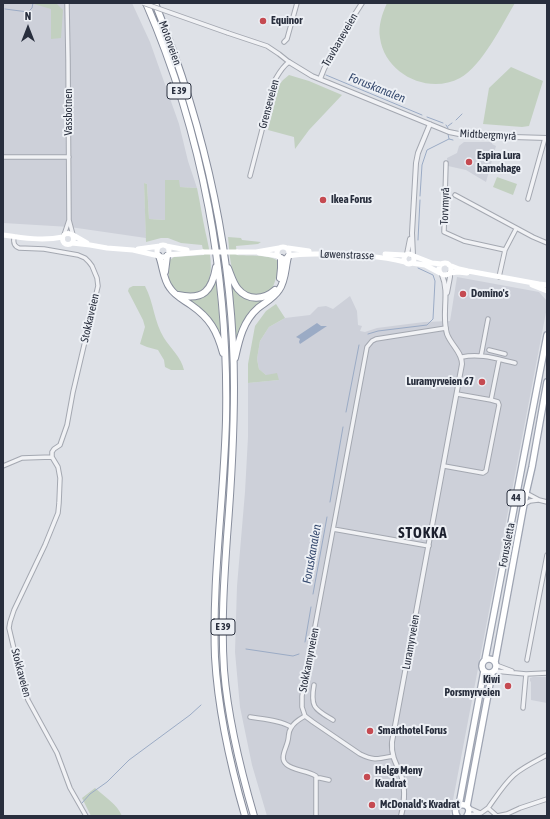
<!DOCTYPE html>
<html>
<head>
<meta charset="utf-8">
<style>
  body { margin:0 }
  #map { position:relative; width:550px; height:819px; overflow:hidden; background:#dee1e7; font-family:"Asap Condensed",sans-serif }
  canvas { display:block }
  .frame { position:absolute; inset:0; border:4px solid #282e3d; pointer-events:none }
  .north { position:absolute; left:8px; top:8px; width:40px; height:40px; -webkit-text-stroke:3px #edf0f5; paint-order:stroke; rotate:0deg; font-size:11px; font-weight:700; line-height:16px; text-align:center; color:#282e3d }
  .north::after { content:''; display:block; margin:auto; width:14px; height:18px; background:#282e3d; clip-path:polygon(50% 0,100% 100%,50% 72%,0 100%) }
</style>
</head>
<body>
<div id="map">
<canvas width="550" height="819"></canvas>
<div class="frame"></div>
<div class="north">N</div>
</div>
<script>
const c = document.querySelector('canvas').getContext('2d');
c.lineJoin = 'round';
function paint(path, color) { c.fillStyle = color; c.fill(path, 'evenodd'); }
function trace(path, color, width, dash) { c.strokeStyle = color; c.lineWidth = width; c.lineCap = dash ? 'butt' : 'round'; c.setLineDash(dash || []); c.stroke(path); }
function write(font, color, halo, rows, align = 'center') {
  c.font = font + ' "Asap Condensed",sans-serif'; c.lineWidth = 4; c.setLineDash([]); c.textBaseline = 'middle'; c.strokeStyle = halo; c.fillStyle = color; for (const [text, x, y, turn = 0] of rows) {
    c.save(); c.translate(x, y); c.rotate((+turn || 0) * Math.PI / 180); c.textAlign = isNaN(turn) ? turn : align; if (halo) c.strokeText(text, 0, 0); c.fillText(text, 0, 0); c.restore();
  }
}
paint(new Path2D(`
  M3,3H132L150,42L179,124L188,161L197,188L180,187L165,220L149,219L147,184L144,183L146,238L70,227L3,223Z
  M464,142H492V144L496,146L486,182L466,170L448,166L447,158L457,153L459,146Z
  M457,277L539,292L547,301V307L460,763L450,816H267L252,765L240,707L235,652L237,586L245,492L248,437V383L279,380L266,375L259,369L257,359L260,341L269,327L285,318L310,315L318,307L326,306L333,309L350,296L357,311L358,325L362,326L360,331L365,332L377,328L424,322L450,321Z
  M533,677H547V703L531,700V682L530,681V678Z`), '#cdd0d9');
paint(new Path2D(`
  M34,3H56L63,10L61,38L51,39V9L34,4Z
  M387,3H515C502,25 482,66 460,78C428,95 385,74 380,38C378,26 382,14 387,3Z
  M511,67L543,81L529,126L522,127L483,124L489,88Z
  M289,75L309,81L342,95L309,130L295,149L294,137L268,130L279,85L283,80Z
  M497,177L517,184L513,195L493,187Z
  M165,180H179L180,187L197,188C200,202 202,216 205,230C208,244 214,266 209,279C208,284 203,291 198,293C189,297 172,293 169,282C168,277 170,266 170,260L174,257L204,255L202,245L181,243L168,238H161L146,242L144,183L147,184L149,219L165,220Z
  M228,237L241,238L242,240L261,242L258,244L236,246L237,255C245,256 276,254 279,263C280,268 275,281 273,287C268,293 261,296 254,295C230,290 230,256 228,237Z
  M214,281H216L221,334L218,333L213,322L200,309L186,299H192Z
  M230,281L238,293L265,298L266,299L255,309L237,341L235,342Z
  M133,286H145C154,303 154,322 164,338C171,349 181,357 184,370H171L165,367L164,360L158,350L147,347L140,344L145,327L143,320L128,291L129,288Z
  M276,304L285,318L269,327L260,341L257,359L259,369L266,375L277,373L279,380L248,383V364L255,326L266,311Z
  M95,788C105,797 117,804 122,816H91L82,798Z`), '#c2d0c0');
paint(new Path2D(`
  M317,323L321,326H327L300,344L299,342L300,339L296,337Z`), '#9babc5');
trace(new Path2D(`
  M5,9L28,12L32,8L33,3
  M326,75L422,115
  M427,117L443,123
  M456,120L462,114
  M446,125L448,128
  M448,126L452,123
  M448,134L449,139L453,140
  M420,196L422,165L427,150L449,139
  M418,240L420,200
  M368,334L378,331L427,325L433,319L435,281L433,275L418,268
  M346,412L359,345
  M330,502L343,427
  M313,594L327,517
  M305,642L311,607
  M246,649L293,656L299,654
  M82,803L90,794L107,782L129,760L190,715L201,705`), '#9babc5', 1);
const minor = new Path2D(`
  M67,4L68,60L69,220
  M228,33L267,46L279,54L289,62C282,67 279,73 275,80L250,176
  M284,42L287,39L297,3
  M3,157H69
  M446,163L444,232L464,241L505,250
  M455,195L533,237L547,243
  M528,199L540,156L545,138
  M64,235L69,220L73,235
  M14,237C13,243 14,246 19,248L44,249L78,255L85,258L89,262L92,266L97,278L98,286L73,392L67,425L60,445L54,449L52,452V457L58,467L60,478L59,503L58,513L45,545L14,610L10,622L9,628L18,666L28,700L57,753L70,788L86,816
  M499,277L505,250L516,229
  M489,350L505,354
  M481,356L488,319
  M462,357C480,353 497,359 515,363
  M457,394L491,400L499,360
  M3,466L22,458L52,457
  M444,466L483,473L486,471L499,405L498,402L491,400
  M526,493L539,500L547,502
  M523,505L530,501L538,500
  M333,529L429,546
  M527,660L547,555
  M496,665L512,671
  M495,671L526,674L547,673
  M314,685C310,708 315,709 333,720
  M523,708L526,674
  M305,716C300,719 294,722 291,728C288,732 289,736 288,740C287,747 279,758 286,764C293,771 307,770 316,776V816
  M250,717C262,719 281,720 291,727
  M547,755C536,761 523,767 514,775C504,784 496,797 488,808L497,816L507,814L520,808L547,799
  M393,756C378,759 374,761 360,754L313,722L305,716L302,707V696L367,347L372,341L376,339L446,328
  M316,778H320L329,780
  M469,808L480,813
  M468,815L481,813L488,808`);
const tertiary = new Path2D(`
  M289,62L312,76L449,132L459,134L479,136L547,138
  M320,79L324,69L341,36L362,3
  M407,254L410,239
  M413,255L412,233L416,163L418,153L430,124
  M447,293L450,277V273
  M401,816C405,801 406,787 400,772C395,762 391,754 392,742L462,364C462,352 451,345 447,334C441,315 450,293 442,275`);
const primary = new Path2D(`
  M482 666a7 7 0 1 1 14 0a7 7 0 1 1-14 0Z
  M485,660L547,335
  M495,662L526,493L532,467L547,382
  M459,805L484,671
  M467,806L492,673
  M457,816C449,801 476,801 467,816`);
const motorway = new Path2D(`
  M146,3C203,134 229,278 226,420C224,499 212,578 215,657C218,711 230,764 245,816
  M155,3C204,125 234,256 234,387C234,437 231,487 227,537C224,581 221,625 224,670C228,720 240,768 254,816
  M159,256C163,266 163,279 170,288C175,296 184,300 191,305C210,318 217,331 223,353
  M228,268C231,275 233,283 238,289C248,301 264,300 275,290
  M165,272L167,256
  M280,278L281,268V258
  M178,295C204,301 212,290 216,267
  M235,358C239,340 243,321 258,308C266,302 274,298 279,290C286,280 285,268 288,257`);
trace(minor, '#a4a8b1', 5.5);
trace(tertiary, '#a4a8b1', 6);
trace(primary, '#9ea4b2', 8);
trace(motorway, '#878d9c', 8);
trace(minor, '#f1f2f5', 3.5);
trace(tertiary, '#f1f2f5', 4);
trace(new Path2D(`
  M62.5 239a5.5 5.5 0 1 1 11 0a5.5 5.5 0 1 1-11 0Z
  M3,235C23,238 43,241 63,237
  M73,235L87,243
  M72,243L90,245L107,248L133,250L159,256
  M157 251a6 6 0 1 1 12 0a6 6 0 1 1-12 0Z
  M166,246L187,250
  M277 253a6 6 0 1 1 12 0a6 6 0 1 1-12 0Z
  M288,248L309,251
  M138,249L160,246
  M237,252H256L279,248
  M259,253L279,256
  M385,254L405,255
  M404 259a5 5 0 1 1 10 0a5 5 0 1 1-10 0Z
  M167,255L203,252
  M288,256C301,253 315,254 328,254C355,255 380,256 405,262
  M414,256L432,263L442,264
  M439 269a6 6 0 1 1 12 0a6 6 0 1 1-12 0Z
  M411,263L425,265L440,273
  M449,265L459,269L468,271L539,284L547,285
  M450,273L458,272L467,273
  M532,285L547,291`), '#fff', 5);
trace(primary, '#fff', 5.5);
trace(motorway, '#fff', 6);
const minorBridge = new Path2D(`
  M143,3L228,33`);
trace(minorBridge, '#a4a8b1', 5.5, []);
trace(minorBridge, '#f1f2f5', 3.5);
trace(new Path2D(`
  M203,252H237`), '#fff', 5);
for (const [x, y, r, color] of [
  [263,21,4,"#c54a51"],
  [469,162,4,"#c54a51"],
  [323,200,4,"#c54a51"],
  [463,294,4,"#c54a51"],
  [482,382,4,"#c54a51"],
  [508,686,4,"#c54a51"],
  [370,731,4,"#c54a51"],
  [367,777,4,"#c54a51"],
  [372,805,4,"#c54a51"]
]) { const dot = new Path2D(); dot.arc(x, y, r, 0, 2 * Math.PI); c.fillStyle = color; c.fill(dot); trace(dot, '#edf0f5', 1.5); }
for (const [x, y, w] of [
  [179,91,24],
  [516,498,18],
  [223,627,24]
]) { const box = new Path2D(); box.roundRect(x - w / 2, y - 8, w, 16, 3); c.fillStyle = '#edf0f5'; c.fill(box); trace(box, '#282e3d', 1); }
write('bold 10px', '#282e3d', null, [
  ["E 39",179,91],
  ["44",516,498],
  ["E 39",223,627]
]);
write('bold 11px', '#282e3d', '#edf0f5', [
  ["Equinor",271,21],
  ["Espira Lura",477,156],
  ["barnehage",477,169],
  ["Ikea Forus",331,200],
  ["Domino's",471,294],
  ["Luramyrveien 67",474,382,"right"],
  ["Kiwi",500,680,"right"],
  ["Porsmyrveien",500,693,"right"],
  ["Smarthotel Forus",378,731],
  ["Helgø Meny",375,771],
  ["Kvadrat",375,784],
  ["McDonald's Kvadrat",380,805]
], 'left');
write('11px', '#282e3d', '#edf0f5', [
  ["Travbaneveien",340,40,-60],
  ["Motorveien",170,43,70],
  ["Grenseveien",269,104,-75],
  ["Vassbotnen",69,112,-90],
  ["Midtbergmyrå",488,135,3],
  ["Torvmyrå",445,206,-88],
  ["Løwenstrasse",347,255,2],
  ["Stokkaveien",90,318,-77],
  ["Forussletta",507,545,-79],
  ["Luramyrveien",411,642,-80],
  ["Stokkamyrveien",309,660,-79],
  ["Stokkaveien",21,673,75]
]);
write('italic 12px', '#35496e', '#edf0f5', [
  ["Foruskanalen",377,88,22],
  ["Foruskanalen",312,554,-80]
]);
c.letterSpacing = '1px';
write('bold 15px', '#1b1f2d', '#edf0f5', [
  ["STOKKA",423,533]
]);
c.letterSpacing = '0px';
</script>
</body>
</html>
